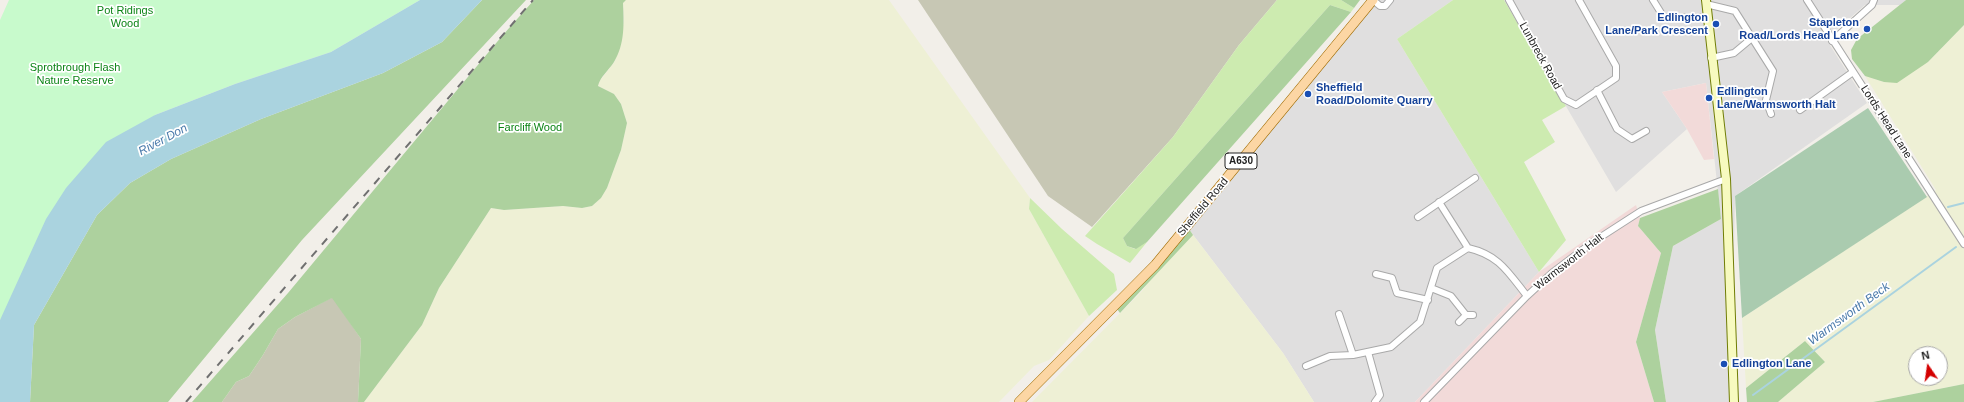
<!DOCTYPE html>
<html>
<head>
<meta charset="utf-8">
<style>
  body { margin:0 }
  #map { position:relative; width:1964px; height:402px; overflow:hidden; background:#f2efe9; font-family:Arial,sans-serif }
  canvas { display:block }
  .north { position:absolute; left:1908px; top:346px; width:40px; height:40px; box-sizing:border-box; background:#fff; border:1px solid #a7a7a7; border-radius:50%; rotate:347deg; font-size:11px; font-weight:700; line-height:16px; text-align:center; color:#222 }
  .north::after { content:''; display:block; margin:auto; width:14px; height:18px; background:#d40000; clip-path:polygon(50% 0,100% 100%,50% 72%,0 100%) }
</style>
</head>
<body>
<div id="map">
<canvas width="1964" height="402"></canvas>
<div class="north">N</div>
</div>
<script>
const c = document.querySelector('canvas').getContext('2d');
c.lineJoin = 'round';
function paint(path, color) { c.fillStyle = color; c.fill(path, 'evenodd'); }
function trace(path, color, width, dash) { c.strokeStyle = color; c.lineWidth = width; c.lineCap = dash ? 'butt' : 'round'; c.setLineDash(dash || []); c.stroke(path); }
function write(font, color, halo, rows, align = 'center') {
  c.font = font + ' Arial,sans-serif'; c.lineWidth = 3.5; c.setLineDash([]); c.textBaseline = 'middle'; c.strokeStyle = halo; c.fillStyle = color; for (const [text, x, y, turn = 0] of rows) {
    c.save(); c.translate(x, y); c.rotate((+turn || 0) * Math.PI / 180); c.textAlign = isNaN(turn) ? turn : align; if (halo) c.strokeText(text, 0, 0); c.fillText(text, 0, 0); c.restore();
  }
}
paint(new Path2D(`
  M1377,0H1453L1397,39L1539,272L1415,402H1314L1283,353L1187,227Z
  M1504,0H1906L1900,5H1865L1826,39L1867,103L1735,196L1731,402H1666L1655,330L1673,246L1721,219L1706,83L1662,92L1687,129L1616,192Z`), '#e0dfdf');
paint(new Path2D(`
  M1706,83L1714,159L1704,160L1687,129L1662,92Z
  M1636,205L1640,218L1638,226L1661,253L1636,342L1654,402H1415L1539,272Z`), '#f2dad9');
paint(new Path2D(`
  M918,0H1277L1239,45L1173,137L1092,227L1048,196Z
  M333,297L361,339L358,402H222L236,382L249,376L263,355L278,329L295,317Z`), '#c7c7b4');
paint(new Path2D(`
  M626,0H889L1030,198L1029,209L1089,316L1049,360L1034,366L999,402H364L422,325L439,288L491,208L504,210L563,206L582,208L592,206L601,198L607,188L621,150L627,123L621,104L614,94L598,86L599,82L615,61L624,21L623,3Z
  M1964,25V384L1873,402H1778L1825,362L1805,341L1746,388L1742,318L1936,190L1865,76L1884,82L1928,62ZM1916,354H1940V378H1916Z
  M1187,227L1283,353L1314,402H1032L1142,291Z`), '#eef0d5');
paint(new Path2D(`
  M1277,0H1341L1354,8L1351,12L1330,5L1123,238L1127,246L1135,249L1147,242L1130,263L1097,244L1085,236L1173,137L1239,45Z
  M1453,0H1504L1566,106L1542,120L1555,142L1524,162L1566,240L1539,272L1397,39Z
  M1030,198L1062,229L1114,274L1117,290L1089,316L1029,209Z`), '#cdebb0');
paint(new Path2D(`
  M482,0H526L302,240L168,402H30L34,325L97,215L130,183L171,159L261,119L383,73L442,42Z
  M534,0H626L623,3C624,23 625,44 614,62C609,70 600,77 598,86L614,94L621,104L627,123L621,150L607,188L601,198L592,206L582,208L563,206L504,210L491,208L439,288L422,325L364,402H358L361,339L332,298L295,317L278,329L263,355L249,376L236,382L222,402H192L288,293L502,36Z
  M1341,0H1360L1354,8Z
  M1906,0H1964V25L1928,62L1897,83L1884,82L1865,76L1852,59L1851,50L1857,39Z
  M1330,5L1351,12L1147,242L1136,249L1127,246L1123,238Z
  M1718,189L1721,219L1673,246L1655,330L1666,402H1654L1636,342L1661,253L1638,226L1640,218Z
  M1189,229L1193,235L1120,313L1117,309Z
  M1805,341L1825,362L1778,402H1747L1746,388Z
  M1964,384V402H1873Z`), '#add19e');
paint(new Path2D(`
  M1868,108L1927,197L1742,318L1735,196Z`), '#aacbaf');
paint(new Path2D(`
  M9,0H420L331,52L235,84L155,115L0,320V20Z`), '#c8facc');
paint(new Path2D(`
  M420,0H482L442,42L383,73L261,119L171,159L130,183L97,215L34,325L30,402H0V320L46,219L66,188L106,142L155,115L235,84L331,52Z`), '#aad3df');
trace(new Path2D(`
  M1948,207L1964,203
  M1753,395L1956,247`), '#aad3df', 2);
const minor = new Path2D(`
  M1373,0L1380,6H1385L1390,0
  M1509,0L1564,99L1576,105L1616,78V66L1579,0
  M1653,0L1663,16L1669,18L1707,17
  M1807,0L1964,244
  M1706,4L1735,11L1773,71L1766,100L1771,114
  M1832,41L1872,5L1874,0
  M1711,58L1734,53L1752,38
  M1597,90L1617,129L1632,139L1646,131
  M1800,110L1853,72
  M1439,202L1468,248
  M1418,217L1475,178
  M1376,274L1392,278L1397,293L1428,300
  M1431,288L1451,296L1466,315H1473
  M1339,314L1353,355
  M1459,322L1466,315
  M1368,352L1380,395L1375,402
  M1306,366L1330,356L1353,355L1391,347L1420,322L1437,268L1468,248C1499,255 1508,272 1527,296
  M1424,402L1527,296L1552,273L1593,242L1641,211L1726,179`);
const secondary = new Path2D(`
  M1706,0L1726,179L1734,402`);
const primary = new Path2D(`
  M1019,402L1155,265L1373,0`);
trace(minor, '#a9a9a9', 8);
trace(secondary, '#707d05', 10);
trace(primary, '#a06b00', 10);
trace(minor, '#fff', 6);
trace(secondary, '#f7fabf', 8);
trace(primary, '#fcd6a4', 9);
trace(new Path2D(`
  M186,402L533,0`), '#707070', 2, [8, 8]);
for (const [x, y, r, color] of [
  [1716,24,4,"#1a4fb4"],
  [1867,29,4,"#1a4fb4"],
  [1308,94,4,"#1a4fb4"],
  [1709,98,4,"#1a4fb4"],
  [1724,364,4,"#1a4fb4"]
]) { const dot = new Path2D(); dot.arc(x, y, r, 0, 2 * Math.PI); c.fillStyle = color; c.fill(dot); trace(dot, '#fff', 1.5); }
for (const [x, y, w] of [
  [1241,161,32]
]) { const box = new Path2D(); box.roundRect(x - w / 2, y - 8, w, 16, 3); c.fillStyle = '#fff'; c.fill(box); trace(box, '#222', 1); }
write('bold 10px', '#222', null, [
  ["A630",1241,161]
]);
write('11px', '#0c8416', '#fff', [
  ["Pot Ridings",125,11],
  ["Wood",125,24],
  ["Sprotbrough Flash",75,68],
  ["Nature Reserve",75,81],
  ["Farcliff Wood",530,128]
]);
write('bold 11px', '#164399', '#fff', [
  ["Edlington",1708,18,"right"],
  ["Lane/Park Crescent",1708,31,"right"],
  ["Stapleton",1859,23,"right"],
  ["Road/Lords Head Lane",1859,36,"right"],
  ["Sheffield",1316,88],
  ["Road/Dolomite Quarry",1316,101],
  ["Edlington",1717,92],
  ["Lane/Warmsworth Halt",1717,105],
  ["Edlington Lane",1732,364]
], 'left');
write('11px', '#222', '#fff', [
  ["Lunbreck Road",1540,56,61],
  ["Lords Head Lane",1886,122,57],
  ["Sheffield Road",1203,207,-50],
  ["Warmsworth Halt",1569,262,-38]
]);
write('italic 12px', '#4a7aab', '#fff', [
  ["River Don",163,140,-28],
  ["Warmsworth Beck",1849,314,-36]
]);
</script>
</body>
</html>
